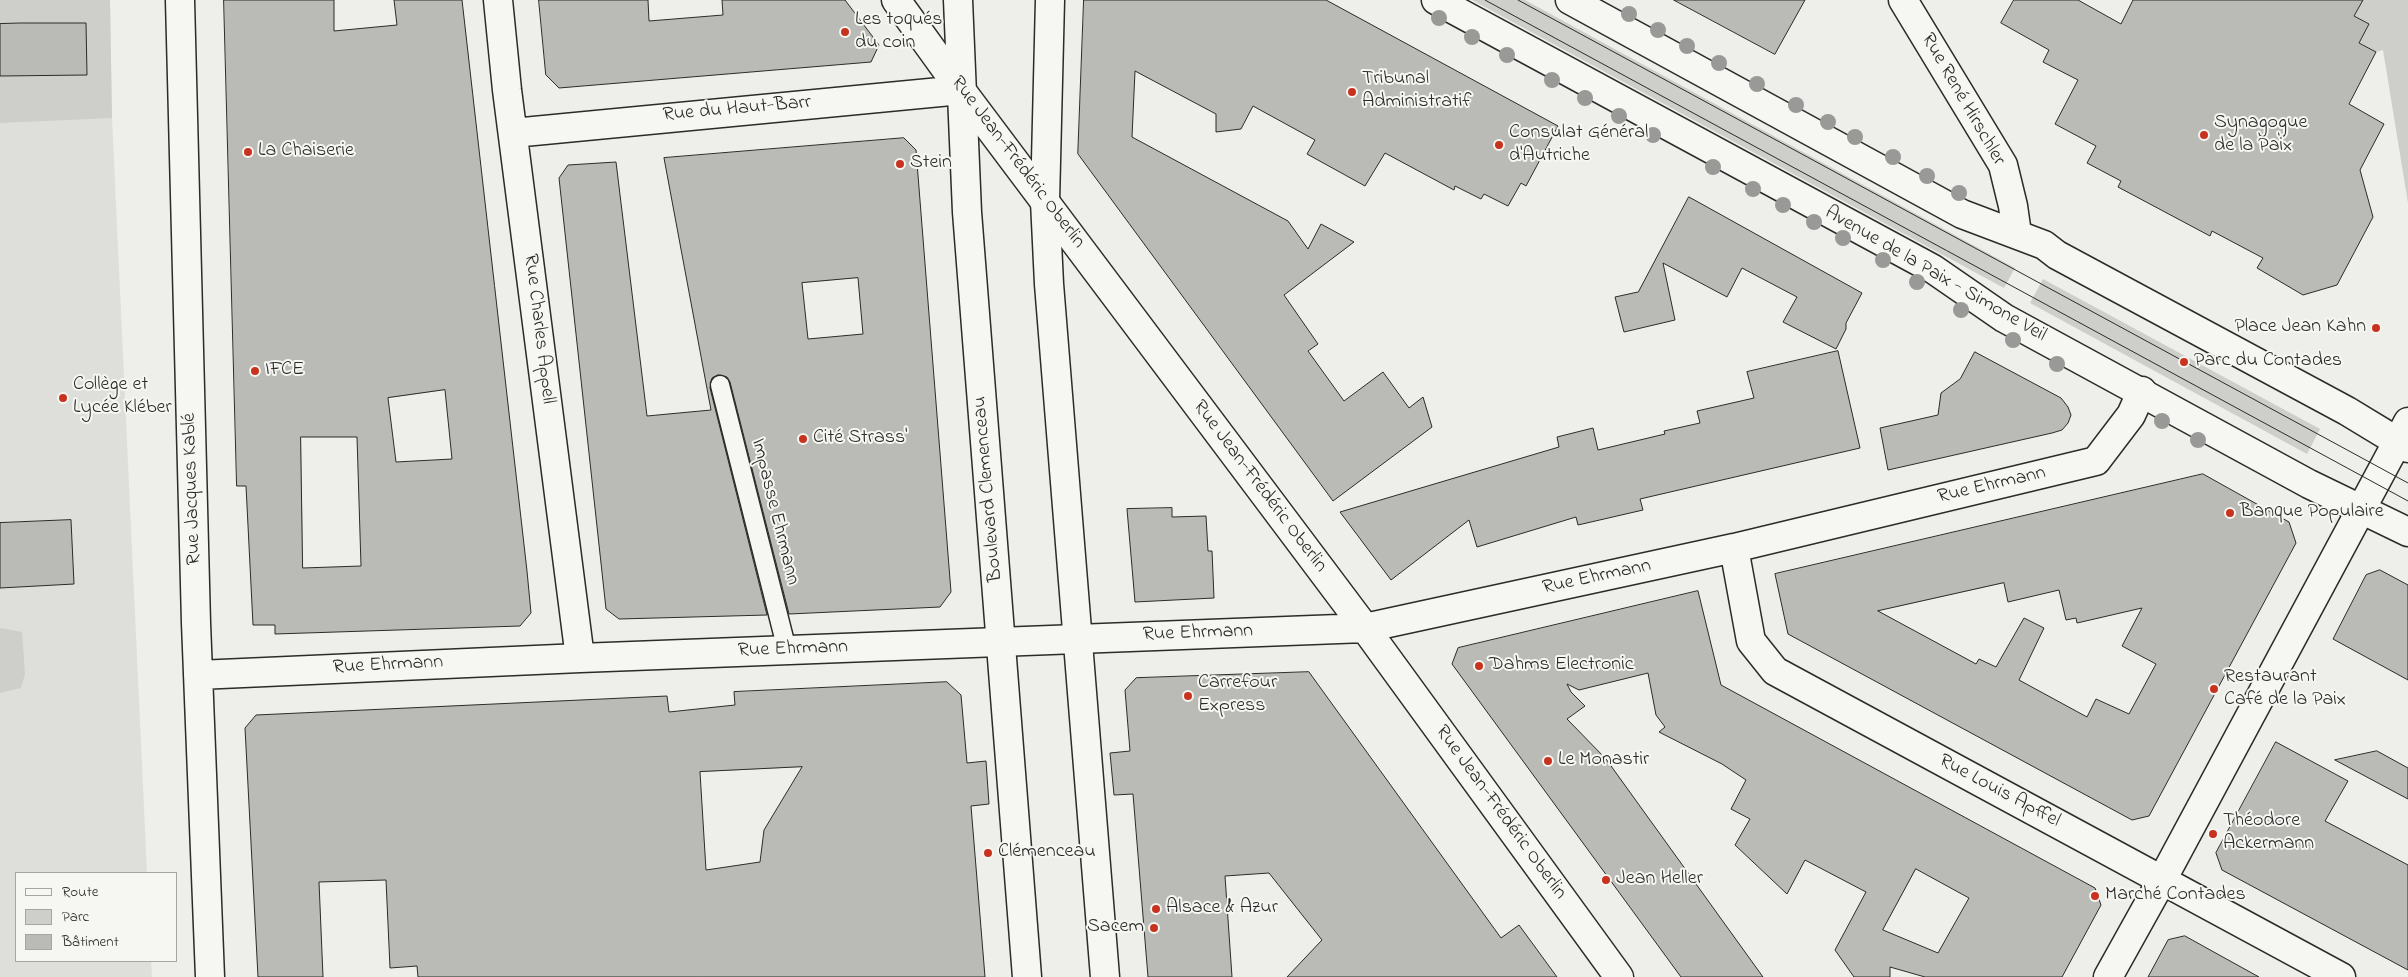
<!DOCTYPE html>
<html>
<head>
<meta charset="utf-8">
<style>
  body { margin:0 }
  #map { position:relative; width:2408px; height:977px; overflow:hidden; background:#eeeeea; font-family:"Indie Flower",sans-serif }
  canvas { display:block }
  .legend { position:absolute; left:15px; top:872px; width:162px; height:90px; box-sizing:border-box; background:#f6f6f2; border:1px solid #a5a5a2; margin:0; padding:6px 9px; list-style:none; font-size:15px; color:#2b2b2b }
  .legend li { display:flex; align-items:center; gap:10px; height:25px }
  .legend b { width:25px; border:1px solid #a5a5a2 }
</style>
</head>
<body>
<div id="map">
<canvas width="2408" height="977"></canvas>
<ul class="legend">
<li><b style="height:6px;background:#f6f6f2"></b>Route</li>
<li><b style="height:14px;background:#cececa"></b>Parc</li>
<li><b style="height:14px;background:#babab7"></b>Bâtiment</li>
</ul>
</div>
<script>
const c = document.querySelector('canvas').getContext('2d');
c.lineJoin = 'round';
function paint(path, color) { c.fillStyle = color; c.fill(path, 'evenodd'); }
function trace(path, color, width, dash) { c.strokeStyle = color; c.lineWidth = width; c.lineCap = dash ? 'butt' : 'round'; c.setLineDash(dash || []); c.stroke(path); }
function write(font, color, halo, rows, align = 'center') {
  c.font = font + ' "Indie Flower",sans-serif'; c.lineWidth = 4; c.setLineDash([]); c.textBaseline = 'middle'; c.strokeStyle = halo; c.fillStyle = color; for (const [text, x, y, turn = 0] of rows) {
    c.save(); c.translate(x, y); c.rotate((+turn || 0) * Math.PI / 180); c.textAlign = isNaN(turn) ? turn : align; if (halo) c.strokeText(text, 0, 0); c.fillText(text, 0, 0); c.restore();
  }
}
paint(new Path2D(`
  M0,0H110L112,118L147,873H16V961H151L152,977H0Z`), '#dededb');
paint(new Path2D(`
  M0,0H110L112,118L0,123Z
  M1472,0H1525L2015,268L2004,288Z
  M2363,0H2408V203L2383,50L2376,52L2359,43L2369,24L2354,16Z
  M2043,279L2320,429L2307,454L2030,303Z
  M0,628L22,632L25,674L21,688L0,693Z`), '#cececa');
const building = new Path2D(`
  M224,0H334V31L397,25L394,0H462L527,571L531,613L520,626L275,634V625H253L246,486H237ZM445,390L452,459L396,462L388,398ZM301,437H357L361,566L303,568Z
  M539,0H648L649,21L723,15L722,0H845L879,45L871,62L559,88L546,75Z
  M1084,0H1326L1558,126L1526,186L1521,183L1508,206L1484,194L1481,199L1455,186L1454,190L1385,153L1365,186L1307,154L1315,140L1253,106L1241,129L1216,132V114L1135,71L1132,137L1288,221L1308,249L1321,224L1354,242L1284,295L1318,344L1308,351L1344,401L1383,372L1409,408L1423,397L1432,427L1333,501L1078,154Z
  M1674,0H1805L1775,54Z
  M2014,0H2078L2121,24L2133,0H2363L2354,16L2369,24L2359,43L2376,52L2349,104L2384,124L2360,170L2373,217L2337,285L2303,295L2257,268L2263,258L2212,231L2210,236L2118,187L2121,181L2087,163L2096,146L2055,124L2078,80L2043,62L2049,50L2001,23Z
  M20,23H86L87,75L0,76V24Z
  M904,138L916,150L951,592L940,607L789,614L730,382L727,377L718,375L712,378L710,388L767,615L619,619L606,609L559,178L568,165L616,162L647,416L711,410L664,158ZM858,278L863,334L808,339L802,283Z
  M1689,197L1862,293L1846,323V329L1836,349L1783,322L1797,297L1742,268L1727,297L1663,263L1675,320L1624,332L1615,297L1638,292Z
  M1838,351L1860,448L1640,499L1643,510L1578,525L1576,517L1477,547L1469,520L1391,580L1340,512L1559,447L1557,437L1593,428L1598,450L1665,434L1664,431L1700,423L1697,411L1754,398L1747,372Z
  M1975,352L2061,398L2068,407L2071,415L2068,423L2062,430L2052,433L1888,470L1880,428L1938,415L1941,393L1960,379Z
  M2203,474L2289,522L2296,543L2149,816L2132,820L1788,634L1775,574ZM2004,583L2008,602L2059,590L2066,620L2076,618L2077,623L2142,608L2122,646L2156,664L2129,714L2096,699L2087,717L2019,680L2044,628L2024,618L1996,667L1979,659L1976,664L1878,611Z
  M1172,508V517L1206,516L1208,551H1212L1214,598L1135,602L1127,509Z
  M71,520L74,584L0,588V523Z
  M2380,570L2408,585V680L2333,639L2366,575Z
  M1698,591L1721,685L2095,888L2101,905L2062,977H1925L1890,967V977H1854L1835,950L1866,892L1805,860L1787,894L1735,845L1750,819L1731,809L1746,780L1722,764L1659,732L1665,727L1656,715L1648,673L1579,690L1567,684L1571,692L1585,706L1567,719L1606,759L1763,977H1681L1452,664L1458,648ZM1916,869L1969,898L1938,953L1883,930Z
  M1309,672L1501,938L1519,925L1557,977H1287L1322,940L1269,873L1225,876L1232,977H1148L1133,794L1114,795L1110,753L1130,751L1125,690L1136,678Z
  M947,682L961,695L967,763L986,761L989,804L971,806L985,977H418L417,966L390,968L386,880L319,882L323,977H258L245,728L256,715L667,696L669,712L735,705L734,692ZM802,767L764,830L760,862L706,870L700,772Z
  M2276,742L2348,781L2325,821L2408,865V970L2222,870L2216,853Z
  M2377,751L2408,768V799L2335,760Z
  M2185,936L2212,951L2259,977H2148L2168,940Z`);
paint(building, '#babab7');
trace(building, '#2b2b2b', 1);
const lane = new Path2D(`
  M720,385L787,650`);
const street = new Path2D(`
  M180,0L196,623L210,977
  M498,0L507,90L580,658
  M896,0L961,90L1365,628L1619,977
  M1903,0L2003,165L2013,206L2017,234
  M513,133L961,90
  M1734,548L1751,641L1775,671L2341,977
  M198,675L580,658L1365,628L1734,548L2096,461L2131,415L2142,391
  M2108,977L2162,880L2408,422`);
const secondary = new Path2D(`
  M958,0L967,212L1027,977
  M1050,0L1045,201L1049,284L1105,977
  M1436,0L1933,269L2004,318L2309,484L2408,532
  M1570,0L1962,214L2044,245L2057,255L2347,411L2408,448`);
trace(lane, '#2b2b2b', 21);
trace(street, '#2b2b2b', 31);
trace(secondary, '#2b2b2b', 31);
trace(lane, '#f6f6f2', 18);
trace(street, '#f6f6f2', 28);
trace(secondary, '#f6f6f2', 28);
trace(new Path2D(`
  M1485,0L2408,501
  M1518,0L2408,483`), '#2b2b2b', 1);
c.fillStyle = '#999997';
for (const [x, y] of [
  [1629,14],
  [1439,18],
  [1658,30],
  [1472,37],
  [1687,46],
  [1507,55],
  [1719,63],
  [1552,80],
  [1757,84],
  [1585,98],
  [1796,105],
  [1619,116],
  [1828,122],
  [1653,135],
  [1855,137],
  [1893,157],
  [1713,167],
  [1927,176],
  [1753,189],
  [1959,193],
  [1783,205],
  [1814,222],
  [1843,238],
  [1883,260],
  [1917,282],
  [1961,310],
  [2013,340],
  [2057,364],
  [2162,421],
  [2198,440]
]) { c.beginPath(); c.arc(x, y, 8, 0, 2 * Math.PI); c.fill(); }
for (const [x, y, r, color] of [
  [845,32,5,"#c8321e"],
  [1352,92,5,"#c8321e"],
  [2204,135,5,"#c8321e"],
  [1499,145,5,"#c8321e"],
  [248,152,5,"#c8321e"],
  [900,164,5,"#c8321e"],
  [2376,328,5,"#c8321e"],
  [2184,362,5,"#c8321e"],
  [255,371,5,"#c8321e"],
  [63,398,5,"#c8321e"],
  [803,439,5,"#c8321e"],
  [2230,513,5,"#c8321e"],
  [1479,666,5,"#c8321e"],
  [2214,689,5,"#c8321e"],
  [1188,696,5,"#c8321e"],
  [1548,761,5,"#c8321e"],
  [2213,834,5,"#c8321e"],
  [988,853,5,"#c8321e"],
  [1606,880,5,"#c8321e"],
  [2095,896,5,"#c8321e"],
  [1156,909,5,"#c8321e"],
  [1154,928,5,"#c8321e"]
]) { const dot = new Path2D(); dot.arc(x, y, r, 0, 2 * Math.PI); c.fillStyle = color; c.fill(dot); trace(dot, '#f6f6f2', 2); }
write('20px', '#2b2b2b', '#f6f6f2', [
  ["Les toqués",855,21],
  ["du coin",855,44],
  ["Tribunal",1362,80],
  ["Administratif",1362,103],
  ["Synagogue",2214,124],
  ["de la Paix",2214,147],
  ["Consulat Général",1509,134],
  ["d'Autriche",1509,157],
  ["La Chaiserie",258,152],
  ["Stein",910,164],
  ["Place Jean Kahn",2366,328,"right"],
  ["Parc du Contades",2194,362],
  ["IFCE",265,371],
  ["Collège et",73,386],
  ["Lycée Kléber",73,409],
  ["Cité Strass'",813,439],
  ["Banque Populaire",2240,513],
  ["Dahms Electronic",1489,666],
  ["Restaurant",2224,678],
  ["Café de la Paix",2224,701],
  ["Carrefour",1198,684],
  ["Express",1198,707],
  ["Le Monastir",1558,761],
  ["Théodore",2223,822],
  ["Ackermann",2223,845],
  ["Clémenceau",998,853],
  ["Jean Heller",1616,880],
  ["Marché Contades",2105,896],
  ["Alsace & Azur",1166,909],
  ["Sacem",1144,928,"right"]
], 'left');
write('20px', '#2b2b2b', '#f6f6f2', [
  ["Rue René Hirschler",1962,100,60],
  ["Rue du Haut-Barr",737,110,-5],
  ["Rue Jean-Frédéric Oberlin",1017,163,53],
  ["Avenue de la Paix - Simone Veil",1935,275,30],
  ["Rue Charles Appell",538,329,83],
  ["Rue Ehrmann",1992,486,-13],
  ["Rue Jean-Frédéric Oberlin",1259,487,53],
  ["Rue Jacques Kablé",193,489,-92],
  ["Boulevard Clemenceau",989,489,-95],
  ["Impasse Ehrmann",774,512,76],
  ["Rue Ehrmann",1597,578,-12],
  ["Rue Ehrmann",1198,634,-2],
  ["Rue Ehrmann",793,650,-2],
  ["Rue Ehrmann",388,666,-3],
  ["Rue Louis Apffel",1999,792,28],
  ["Rue Jean-Frédéric Oberlin",1500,813,54]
]);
</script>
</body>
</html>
